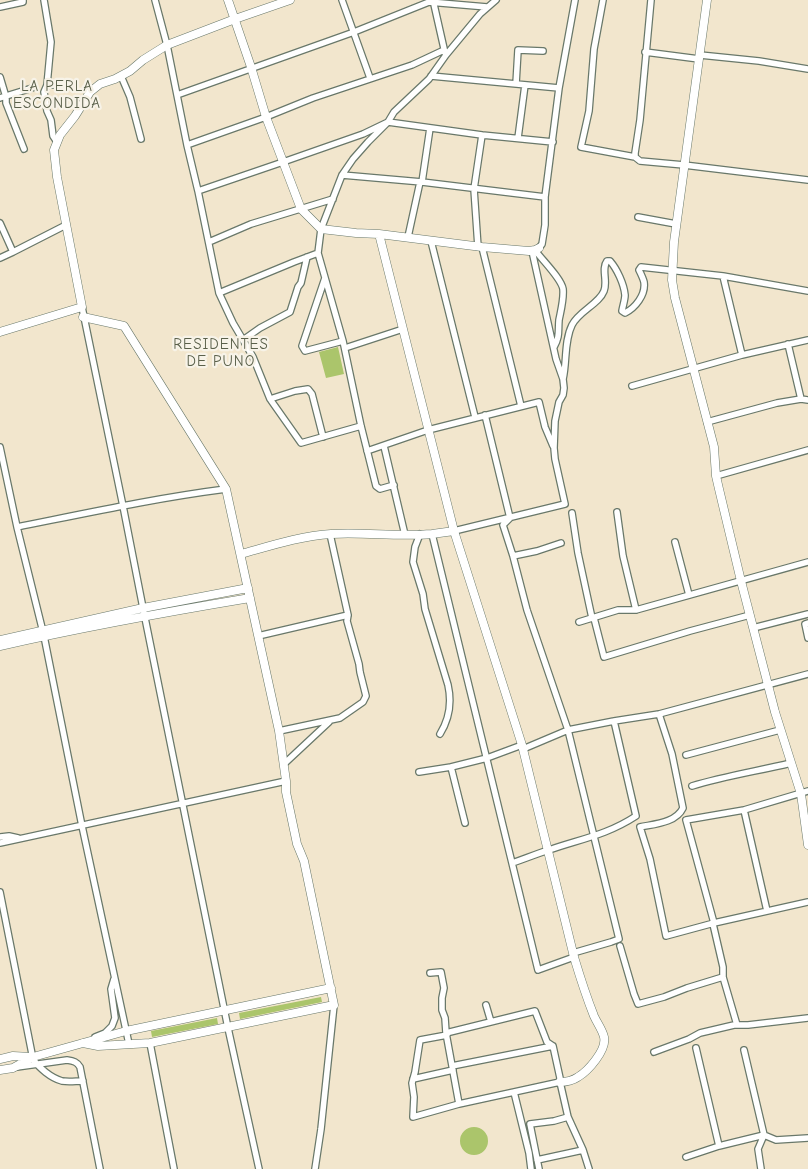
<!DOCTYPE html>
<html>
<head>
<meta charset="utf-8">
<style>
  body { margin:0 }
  canvas { display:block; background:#f2e6cd }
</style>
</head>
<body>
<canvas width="808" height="1169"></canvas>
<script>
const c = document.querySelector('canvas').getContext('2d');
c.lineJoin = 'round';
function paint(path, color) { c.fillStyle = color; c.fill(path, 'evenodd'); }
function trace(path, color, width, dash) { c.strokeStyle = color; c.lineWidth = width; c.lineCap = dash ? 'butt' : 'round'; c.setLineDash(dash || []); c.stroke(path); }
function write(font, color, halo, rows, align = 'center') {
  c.font = font + ' "Comic Neue",sans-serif'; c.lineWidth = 4.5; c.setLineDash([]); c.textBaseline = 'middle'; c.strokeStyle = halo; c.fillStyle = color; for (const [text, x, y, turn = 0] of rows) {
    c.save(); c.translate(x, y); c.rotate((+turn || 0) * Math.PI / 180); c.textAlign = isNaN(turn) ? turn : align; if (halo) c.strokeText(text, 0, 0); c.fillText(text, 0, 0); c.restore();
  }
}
paint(new Path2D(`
  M338,347L344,374L326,378L319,352Z
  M321,997L322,1002L240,1019L239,1013Z
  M217,1018L218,1024L152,1037L151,1031Z
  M460 1141a14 14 0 1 1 28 0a14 14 0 1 1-28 0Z`), '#abc56b');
const street = new Path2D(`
  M44,0L51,42L47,85L44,92L47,111L51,120L53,136L57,142
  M155,0L167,45L187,145L198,191L219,293L233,323L253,357L270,399L301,443L361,426
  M342,0L370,78
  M433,0L445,53
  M603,0L594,49L589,111L581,147L635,157L640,161L684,165L808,180
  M0,7L23,2V0
  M645,52L699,59
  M700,55L759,61L808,69
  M121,76L130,97L141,139
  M431,76L559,88
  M0,77L6,97V103L24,149
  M516,84L518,50L543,51
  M47,85H68
  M177,95L354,32L429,2L487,7
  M0,98L32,88
  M518,138L525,85
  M187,145L266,117L313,98L412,65L444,50
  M635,157V153L640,120L651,0
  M342,175L422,182L545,197
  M422,182L430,128
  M198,191L283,162L363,134L388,122L482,135L553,142
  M638,217L676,224
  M0,223L13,252
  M408,237L420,182
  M431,241L475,417
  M209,242L251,224L333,199
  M478,247L474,189L482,135
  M482,247L521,406
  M539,248L542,244L545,225V197L559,88L575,0
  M535,250C542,260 561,278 563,289C564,299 561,310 559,320C558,332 560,336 554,347
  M0,258L13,252L66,225
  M723,276L742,355
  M325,278L302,346L305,351L343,341
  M219,293L294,262L318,253
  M82,307L124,511L143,608L228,1028L259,1169
  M243,340L260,328L290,312L298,287L301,283L307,257
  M788,344L801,399
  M345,348L403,329
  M563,379C567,362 564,341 572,325C579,311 599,304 604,291C608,281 601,269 607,261H610C617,269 624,284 625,295C625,300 623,305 622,311L625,313C635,308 646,295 644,282C643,278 641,274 639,270L641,267L723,276L808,291
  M632,386L742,355L808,340
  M270,399L295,391L308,389L312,394L323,437
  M485,415L510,518L503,525L513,556L527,610L568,730L619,939L611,942L573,953
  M707,422L777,403L801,399L808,400
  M384,446L405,535
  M0,447L17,527L44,636L82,826L129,1044
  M367,451L428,430L539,402L545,427L553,446
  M716,476L808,450
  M394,485L380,489L376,486L361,426L343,341L318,253L321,229L342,175L353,159L368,142L388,122L394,112L429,79L446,55L480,14L496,0
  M617,512L623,556L636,610
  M572,513L578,553L592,618
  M17,527C87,513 156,498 226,489
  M454,531L565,504L555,459L554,448L555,421L559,402L563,395L564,388L563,379L556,359L532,251
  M420,534L415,547L413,562L423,594L425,609L448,685C452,703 450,718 440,734
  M432,534L538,970L574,957
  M675,542L689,595
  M513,556L537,551L561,543
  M594,618L604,657L690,631L750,615
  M579,622L618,610H636L808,562
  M808,623L805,624L808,638
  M753,628L808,614
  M258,636L348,615
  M659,714L672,754L683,808C676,823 654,824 640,827L650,859L666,936L714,923L808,902
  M279,731L340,718L363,702L366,696L360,672L359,664L347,621L348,615L330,534
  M523,749L568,730L614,721L659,714L808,674
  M686,755L780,730
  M284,764L329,722
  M451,767L465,823
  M419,772L451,767L487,758L522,745
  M692,786C725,776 758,771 791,763
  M744,810L767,911
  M0,837L9,836L18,838
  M0,843L286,781
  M512,863C524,859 536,854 549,850C581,839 607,835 636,816L614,721
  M0,892L33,1059C39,1068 51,1078 62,1081C69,1082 76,1081 83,1081
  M714,923L686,820L744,810L808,791
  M713,924L723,967V977L737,1025
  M620,946L634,994L638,1004L664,997L687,988L723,977
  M430,973L441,972L444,988L442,998V1010L445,1018L446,1033L459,1104
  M486,1005L491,1022
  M446,1033L535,1011L547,1042L553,1046L560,1078V1082L568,1117L583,1150L589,1169
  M447,1035L420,1040L415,1072L412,1083L414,1097L413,1117L459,1104L560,1082
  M95,1037L105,1033L112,1026L115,1018L111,989L114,979
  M150,1043L174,1169
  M696,1048L719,1146
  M744,1050L764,1135L758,1149L761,1169
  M654,1052L689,1039L700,1033L734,1025H748L808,1018
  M452,1066L553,1046
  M17,1067L67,1060C74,1061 77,1062 80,1067L100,1169
  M413,1079L453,1070
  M514,1092L529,1153L531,1169
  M686,1157L719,1146L764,1135L776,1140L808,1138
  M537,1160L583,1150
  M315,1169L321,1129L334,1005
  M539,1169L530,1124L554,1121L568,1117`);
const secondary = new Path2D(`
  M228,0L251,67L266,117L301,209L321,229L356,233L379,234L482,247L529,251L535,250L539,248
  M707,0L674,242L672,280L675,298L714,447L716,476L719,489L741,581L775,712L801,794L808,845
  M379,234L454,531L522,745L574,957C580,977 586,996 594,1016C597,1023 602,1029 604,1037C607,1050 588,1071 578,1077C572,1081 566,1082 560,1082
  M83,317L124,326L226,489L279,731L286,781V792L297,844L304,861L334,1005L150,1043L98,1046L83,1043
  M0,332L82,307L57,177L54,150L60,135L75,116L90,92L100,84L115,79L130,71L143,60L167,45L235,19L290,0
  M241,554C270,546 300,536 331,534C365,532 398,537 432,534C439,533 447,532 454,531
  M0,640L143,608L248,588
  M0,646C83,627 166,612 250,598
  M0,1059L13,1056L31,1057
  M0,1070L13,1068L33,1057L126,1031L331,988`);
trace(street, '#69786a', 8);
trace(secondary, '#69786a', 9);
trace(street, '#fff', 5.5);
trace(secondary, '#fff', 8);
c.letterSpacing = '1px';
write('15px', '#5a604a', '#f7f3e8', [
  ["LA PERLA",57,87],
  ["ESCONDIDA",57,104],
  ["RESIDENTES",221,345],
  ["DE PUNO",221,362]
]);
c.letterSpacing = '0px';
</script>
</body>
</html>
